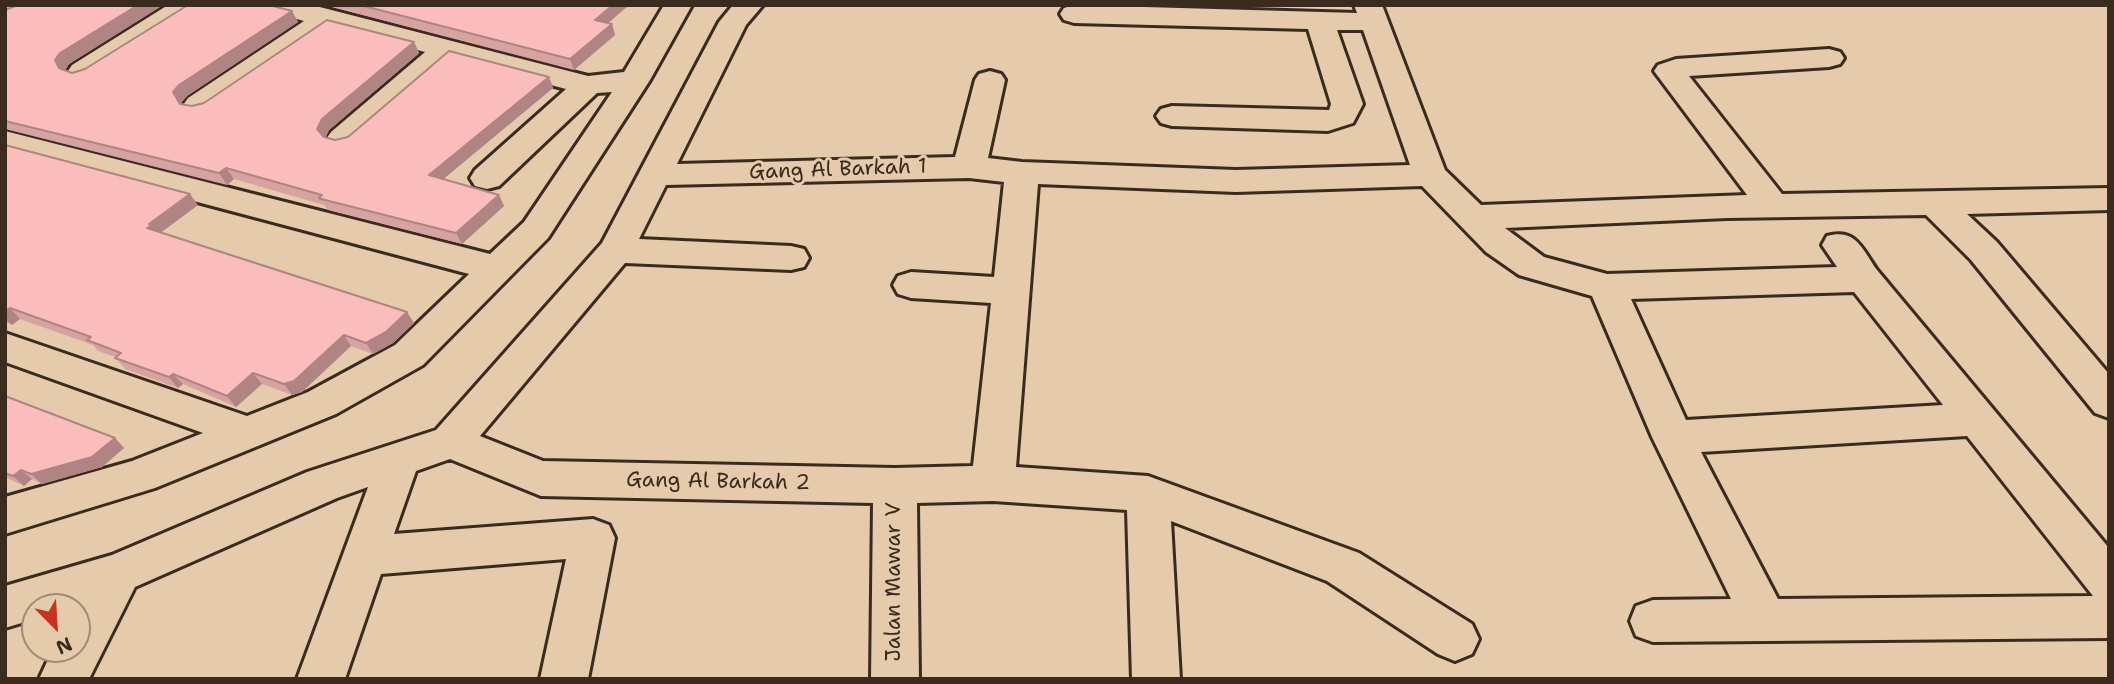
<!DOCTYPE html>
<html>
<head>
<meta charset="utf-8">
<style>
  body { margin:0 }
  #map { position:relative; width:2114px; height:684px; overflow:hidden; background:#e5cbac; font-family:"Shantell Sans",sans-serif }
  canvas { display:block }
  .frame { position:absolute; inset:0; border:7px solid #3b2a1e; pointer-events:none }
  .north { position:absolute; left:21px; top:593px; width:70px; height:70px; box-sizing:border-box; background:#e5cbac; border:2px solid #a18b73; border-radius:50%; rotate:156deg; font-size:19px; font-weight:700; line-height:28px; text-align:center; color:#3b2a1e }
  .north::after { content:''; display:block; margin:auto; width:24px; height:32px; background:#c8321e; clip-path:polygon(50% 0,100% 100%,50% 72%,0 100%) }
</style>
</head>
<body>
<div id="map">
<canvas width="2114" height="684"></canvas>
<div class="frame"></div>
<div class="north">N</div>
</div>
<script>
const c = document.querySelector('canvas').getContext('2d');
c.lineJoin = 'round';
function trace(path, color, width, dash) { c.strokeStyle = color; c.lineWidth = width; c.lineCap = dash ? 'butt' : 'round'; c.setLineDash(dash || []); c.stroke(path); }
function paint(path, color) { c.fillStyle = color; c.fill(path, 'evenodd'); }
function write(font, color, halo, rows, align = 'center') {
  c.font = font + ' "Shantell Sans",sans-serif'; c.lineWidth = 6; c.setLineDash([]); c.textBaseline = 'middle'; c.strokeStyle = halo; c.fillStyle = color; for (const [text, x, y, turn = 0] of rows) {
    c.save(); c.translate(x, y); c.rotate((+turn || 0) * Math.PI / 180); c.textAlign = isNaN(turn) ? turn : align; if (halo) c.strokeText(text, 0, 0); c.fillText(text, 0, 0); c.restore();
  }
}
const minor = new Path2D(`
  M168,5H202L198,11L94,77L83,80L72,77L68,71L72,65Z
  M263,5H312L588,76L624,72L664,5H692L650,80L548,238L423,365L336,414L155,488L5,534V497L132,461L203,433L5,362V333L247,416L308,392L395,345L469,274L5,151V131L490,254L524,222L612,92L597,93L499,186L487,189L475,186L470,178L475,170L566,89L453,59L353,146L342,149L331,146L326,139L331,132L425,52L332,28L210,112L199,114L188,112L183,105L188,98L304,21L267,11Z
  M733,5H763L746,25L677,164L955,157L975,80L979,74L990,71L1001,74L1005,80L988,158L1022,162L1236,170L1410,165L1363,30H1337L1363,104L1353,123L1328,131L1172,126L1161,123L1156,116L1161,109L1172,106L1329,110L1331,104L1308,29L1074,23L1064,20L1060,14L1064,8L1074,5L1357,13L1354,5H1382L1445,170L1481,205L1747,195L1654,71L1658,65L1676,59L1829,49L1840,52L1844,58L1840,64L1829,67L1689,76L1782,194L2109,188V210L1967,214L1997,242L2109,374V418L2095,413L1971,260L1926,215L1727,218L1505,228L1544,257L1607,274L1837,267L1822,245L1827,236C1856,228 1862,249 1877,270L2109,548V638L1653,642L1636,636L1630,621L1636,606L1653,600L1731,599L1652,437L1592,296L1519,275L1486,252L1422,186L1236,192L1038,184L1016,467L1148,476L1359,553L1472,624L1479,639L1472,654L1455,661L1438,654L1327,581L1171,521L1180,679H1132L1127,510L993,501L917,503L919,679H871L873,503L541,496L450,459L416,471L394,534L593,519L609,525L615,538L588,679H540L566,559L381,574L345,679H297L368,487L337,498L135,587L89,679H39L53,649H77V606L35,607V619L5,628V586L112,555L307,472L436,430L602,243L719,22ZM969,178L1004,182L994,277L911,272L898,276L893,285L898,294L911,298L991,303L973,466L895,468L543,461L480,436L625,263L791,270L804,267L809,258L804,249L791,246L639,239L666,185ZM1854,292L1943,405L1686,420L1631,299ZM1967,436L2093,596L1778,599L1701,452Z`);
trace(minor, '#3b2a1e', 6);
paint(minor, '#e5cbac');
paint(new Path2D(`
  M18,5H163L69,64L64,70L72,73L292,11L298,22L187,96L181,103L192,106L204,103L414,42L419,53L329,130L325,138L335,140L549,77L553,88L443,179L504,206L462,244L328,210L324,205L234,179L227,185L5,129V10Z
  M324,5H629L608,23L615,35L574,70Z
  M5,145L198,205L160,233L414,323L393,343L373,354L351,346L302,392L292,395L262,384L236,407L183,384L178,388L125,369L115,357L98,351L93,345L20,319L12,325L5,322Z
  M5,396L115,438L124,448L102,467L42,484L32,479L24,486L5,477Z`), '#d7a3a1');
paint(new Path2D(`
  M138,5H163L69,64L64,71L59,68L55,60L60,53Z
  M613,5H629L599,31L595,20Z
  M292,11L298,22L187,96L180,104L173,92L179,85Z
  M612,24L615,35L574,70L570,59Z
  M414,42L419,53L329,130L324,141L317,129L322,119Z
  M549,77L553,88L435,186L429,175Z
  M226,168L234,179L227,185L219,173Z
  M190,194L198,205L159,234L147,228L149,224Z
  M499,195L504,206L462,244L456,233Z
  M10,308L20,319L12,325L5,318V311Z
  M407,312L414,323L393,343L373,354L366,343Z
  M344,335L351,346L302,392L292,395L284,384Z
  M253,373L262,384L236,407L227,396Z
  M173,374L183,384L178,388L169,377Z
  M115,438L124,448L102,467L42,484L31,474Z
  M21,470L32,479L24,486L13,476Z`), '#af8483');
const building = new Path2D(`
  M18,5H138L60,53L55,60L59,68L72,73L85,69L188,5H269L292,11L179,85L173,92L180,104L192,106L204,103L327,20L414,42L322,119L317,129L324,137L335,140L348,137L449,51L549,77L429,175L499,195L456,233L321,199L319,198L322,195L226,168L219,173L5,121V10Z
  M360,5H613L595,20L612,24L570,59Z
  M5,145L190,194L149,224L152,225L147,228L407,312L386,332L366,343L344,335L294,381L284,384L253,373L227,396L173,374L169,377L115,358L121,353L87,340L91,337L10,308L5,311Z
  M5,396L115,438L92,457L31,474L21,470L13,476L5,473Z`);
paint(building, '#fabdbb');
trace(building, '#af8483', 2);
write('21px', '#3b2a1e', '#e5cbac', [
  ["Gang Al Barkah 1",838,170,-2],
  ["Gang Al Barkah 2",718,482,1],
  ["Jalan Mawar V",895,582,-90]
]);
</script>
</body>
</html>
